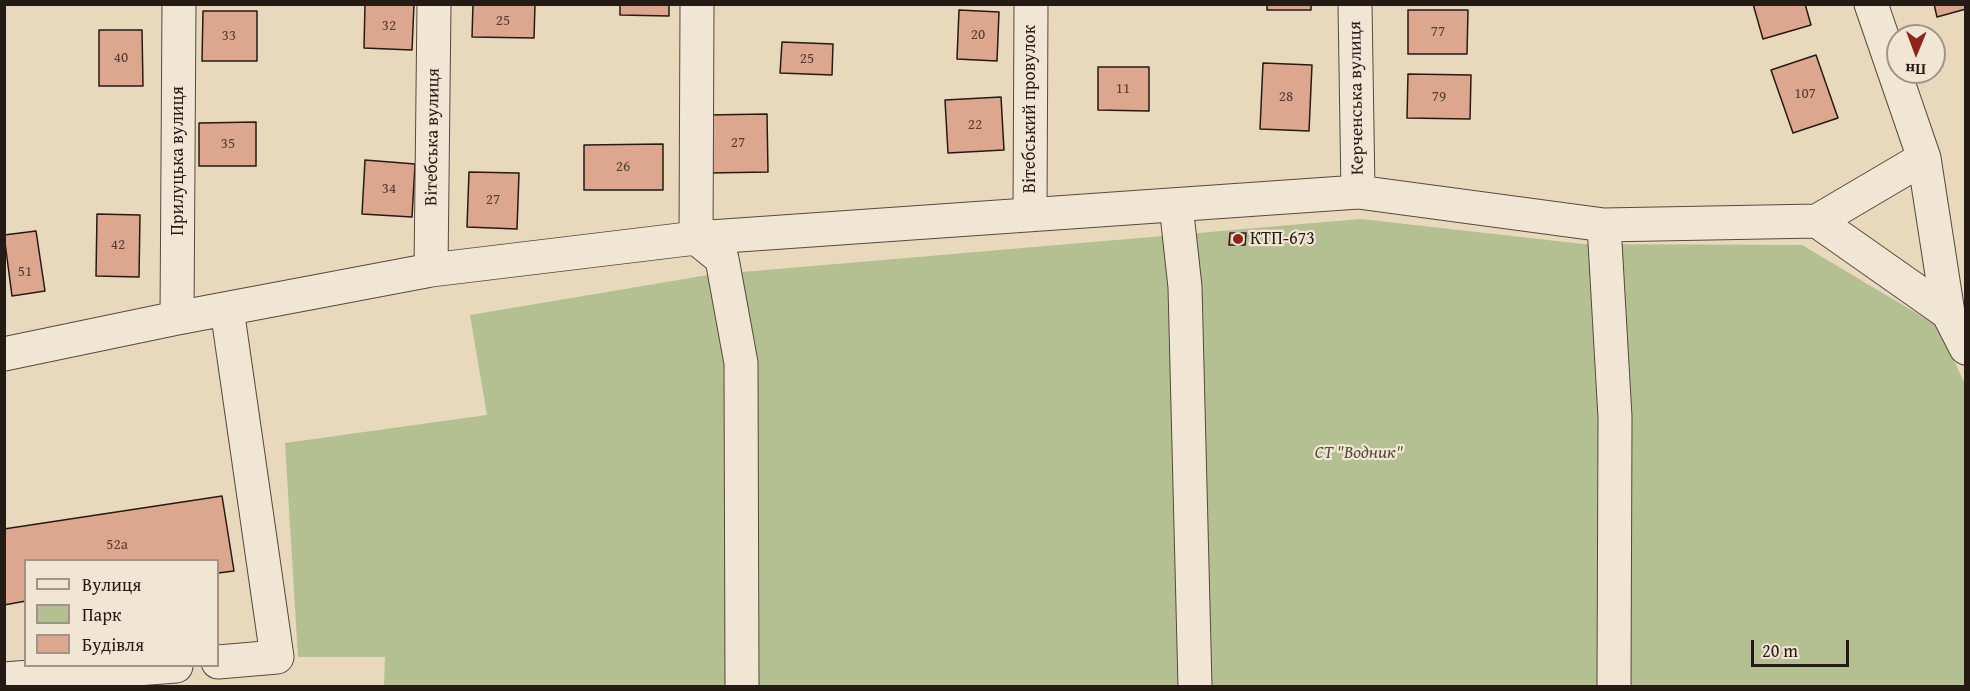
<!DOCTYPE html>
<html>
<head>
<meta charset="utf-8">
<style>
  body { margin:0 }
  #map { position:relative; width:1970px; height:691px; overflow:hidden; background:#e8d8bc; font-family:"Gentium Book Plus",serif }
  canvas { display:block }
  .frame { position:absolute; inset:0; border:6px solid #261a15; pointer-events:none }
  .legend { position:absolute; left:24px; top:559px; width:195px; height:108px; box-sizing:border-box; background:#f0e6d3; border:2px solid #9f9487; margin:0; padding:8px 10px; list-style:none; font-size:18px; color:#261a15 }
  .legend li { display:flex; align-items:center; gap:12px; height:30px }
  .legend b { width:30px; border:2px solid #9f9487 }
  .north { position:absolute; left:1886px; top:24px; width:60px; height:60px; box-sizing:border-box; background:#f0e6d3; border:2px solid #9f9487; border-radius:50%; rotate:181deg; font-size:16px; font-weight:700; line-height:24px; text-align:center; color:#261a15 }
  .north::after { content:''; display:block; margin:auto; width:21px; height:27px; background:#8f2418; clip-path:polygon(50% 0,100% 100%,50% 72%,0 100%) }
  .scale { position:absolute; left:1751px; top:640px; width:98px; height:27px; box-sizing:border-box; border:3px solid #261a15; border-top:0; padding-left:8px; font-size:18px; line-height:21px; white-space:nowrap; color:#261a15; -webkit-text-stroke:4px #f0e6d3; paint-order:stroke }
</style>
</head>
<body>
<div id="map">
<canvas width="1970" height="691"></canvas>
<div class="frame"></div>
<ul class="legend">
<li><b style="height:8px;background:#f0e6d3"></b>Вулиця</li>
<li><b style="height:16px;background:#b4bf92"></b>Парк</li>
<li><b style="height:16px;background:#dda78f"></b>Будівля</li>
</ul>
<div class="north">Пн</div>
<div class="scale">20 m</div>
</div>
<script>
const c = document.querySelector('canvas').getContext('2d');
c.lineJoin = 'round';
function paint(path, color) { c.fillStyle = color; c.fill(path, 'evenodd'); }
function trace(path, color, width, dash) { c.strokeStyle = color; c.lineWidth = width; c.lineCap = dash ? 'butt' : 'round'; c.setLineDash(dash || []); c.stroke(path); }
function write(font, color, halo, rows, align = 'center') {
  c.font = font + ' "Gentium Book Plus",serif'; c.lineWidth = 4.5; c.setLineDash([]); c.textBaseline = 'middle'; c.strokeStyle = halo; c.fillStyle = color; for (const [text, x, y, turn = 0] of rows) {
    c.save(); c.translate(x, y); c.rotate((+turn || 0) * Math.PI / 180); c.textAlign = isNaN(turn) ? turn : align; if (halo) c.strokeText(text, 0, 0); c.fillText(text, 0, 0); c.restore();
  }
}
paint(new Path2D(`
  M1361,219L1583,244L1802,245L1938,326L1965,384V686H384L385,657H298L285,443L487,415L470,315L708,275Z`), '#b4bf92');
const building = new Path2D(`
  M365,4H414L412,50L364,48Z
  M473,4H535L534,38L472,37Z
  M620,4H669V16L620,15Z
  M1267,4H1311V10H1267Z
  M1753,4H1805L1811,25L1763,39Z
  M1934,4H1966V9L1937,17Z
  M959,10L999,12L997,61L957,59Z
  M1408,10H1468L1467,54H1408Z
  M203,11H257V61H202Z
  M99,30H142L143,86H99Z
  M782,42L833,44L832,75L780,73Z
  M1816,55L1838,118L1793,133L1771,70Z
  M1263,63L1312,65L1309,131L1260,129Z
  M1098,67H1149V111L1098,110Z
  M1408,74L1471,75L1470,119L1407,118Z
  M1001,97L1004,150L948,153L945,100Z
  M767,114L768,172L708,173L707,115Z
  M256,122V166H199V123Z
  M663,144V190H584V145Z
  M365,160L415,164L412,217L362,214Z
  M469,172L519,173L517,229L467,227Z
  M97,214L140,215L139,277L96,276Z
  M36,231L45,291L12,296L4,235Z
  M1230,233H1246L1245,245H1229Z
  M222,496L234,571L218,573V560H26V601L4,605V529Z`);
paint(building, '#dda78f');
trace(building, '#261a15', 1.5);
const minor = new Path2D(`
  M697,4L696,238L722,259L741,363L742,686
  M1355,4L1358,192
  M1871,4L1924,158L1948,313
  M1176,205L1185,287L1195,686
  M1030,213L1031,4
  M1817,221L1924,158
  M1604,225L1615,417L1614,686
  M431,270L434,4
  M177,318L179,4
  M4,354L177,318L431,270L696,238L1358,192L1604,225L1817,221L1948,313L1966,348
  M218,662L277,657L227,309
  M4,679L176,666`);
trace(minor, '#564a3f', 35);
trace(minor, '#f0e6d3', 33);
for (const [x, y, r, color] of [
  [1238,239,6,"#8f2418"]
]) { const dot = new Path2D(); dot.arc(x, y, r, 0, 2 * Math.PI); c.fillStyle = color; c.fill(dot); trace(dot, '#f0e6d3', 2); }
write('15px', '#543d34', null, [
  ["25",503,21],
  ["32",389,26],
  ["77",1438,32],
  ["20",978,35],
  ["33",229,36],
  ["40",121,58],
  ["25",807,59],
  ["11",1123,89],
  ["107",1805,94],
  ["28",1286,97],
  ["79",1439,97],
  ["22",975,125],
  ["27",738,143],
  ["35",228,144],
  ["26",623,167],
  ["34",389,189],
  ["27",493,200],
  ["42",118,245],
  ["51",25,272],
  ["52а",117,545]
]);
write('18px', '#261a15', '#f0e6d3', [
  ["Керченська вулиця",1357,98,-91],
  ["Вітебський провулок",1030,109,-90],
  ["Вітебська вулиця",433,137,-89],
  ["Прилуцька вулиця",178,161,-90]
]);
write('18px', '#261a15', '#f0e6d3', [
  ["КТП-673",1250,239]
], 'left');
write('italic 18px', '#514c3a', '#f0e6d3', [
  ["СТ \"Водник\"",1359,453]
]);
</script>
</body>
</html>
